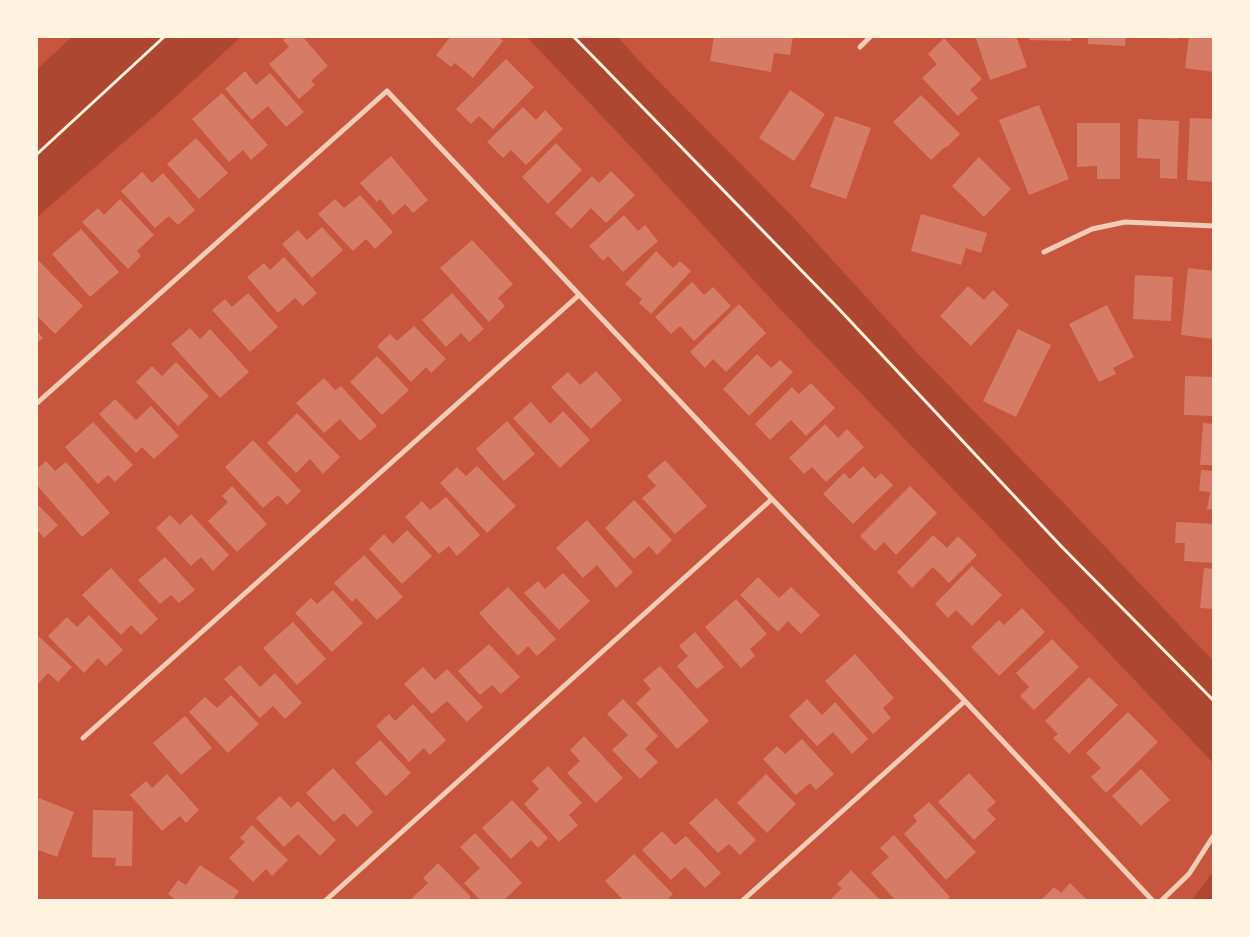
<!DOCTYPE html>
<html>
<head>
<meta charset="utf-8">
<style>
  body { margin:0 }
  #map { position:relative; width:1250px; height:937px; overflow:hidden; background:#c8553d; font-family:"Fira Sans",sans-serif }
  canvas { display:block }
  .frame { position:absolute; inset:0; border:38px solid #fff3e0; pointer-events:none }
</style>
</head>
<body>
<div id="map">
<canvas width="1250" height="937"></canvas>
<div class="frame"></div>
</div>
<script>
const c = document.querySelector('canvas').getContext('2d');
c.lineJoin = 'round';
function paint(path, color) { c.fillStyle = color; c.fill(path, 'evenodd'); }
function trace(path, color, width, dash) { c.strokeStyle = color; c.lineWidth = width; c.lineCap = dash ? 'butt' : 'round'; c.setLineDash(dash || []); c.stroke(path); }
paint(new Path2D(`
  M73,36H242L159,112L36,218V70Z
  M526,36H617L640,62L795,219L920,356L1059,498L1198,645L1214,661V764L1020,559L782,311L635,151Z
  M1214,871V901H1191Z`), '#ae4732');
paint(new Path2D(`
  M287,36H302L328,66L311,81L315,85L299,99L269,64L289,47L283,40Z
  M451,36H497L503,41L473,78L455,63L451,67L436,55Z
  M714,36H793L790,55L774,53L771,72L710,61Z
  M975,36H1016L1027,67L990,80Z
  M1029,36H1071V41L1029,40Z
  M1088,36H1126L1125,46L1088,44Z
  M1159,36H1178V39L1159,38Z
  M1189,36H1214V72L1185,68Z
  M944,38L982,79L970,90L978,98L958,116L922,78L937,64L928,54Z
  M506,59L534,87L493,129L479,116L471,124L456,109Z
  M245,71L256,85L270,73L304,112L286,127L268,106L252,120L225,89Z
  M790,90L825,114L794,161L759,138Z
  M222,93L268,145L251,160L243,150L229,162L192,119Z
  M921,95L960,134L946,148L945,147L931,160L893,122Z
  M1039,105L1069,179L1029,195L999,120Z
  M523,107L536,120L545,110L563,129L526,165L511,150L503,158L487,142Z
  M835,116L871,128L846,199L810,187Z
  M1190,118L1214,119V182L1187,180Z
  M1138,119L1179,121L1177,179L1160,178V159L1137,158Z
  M1077,123H1120V179H1097V166L1077,167Z
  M196,138L228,173L199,199L167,164Z
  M556,143L582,170L548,204L522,177Z
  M391,156L428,200L413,213L405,204L393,215L380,199L377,202L360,183Z
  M979,157L1011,189L984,217L952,186Z
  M611,171L635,195L606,223L591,208L571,229L555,213L592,176L599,183Z
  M142,172L152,183L163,173L195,210L178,225L169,216L155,228L121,191Z
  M360,195L393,232L375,249L366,239L353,251L318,214L335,199L344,208Z
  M120,199L154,235L137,251L141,256L128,269L82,222L98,208L104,215Z
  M921,214L987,233L981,253L966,248L961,265L911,251Z
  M624,215L638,231L645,225L658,241L623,272L608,256L603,261L589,246Z
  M322,227L343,250L312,278L282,244L298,230L307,240Z
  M81,229L119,272L90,297L52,254Z
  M472,240L513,284L498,298L505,306L489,322L440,268Z
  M656,251L673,268L680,261L691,271L651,314L639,303L642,299L625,284Z
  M284,257L317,293L303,306L295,298L278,313L247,277L264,263L270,270Z
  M36,258L83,306L55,334L36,315Z
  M1188,268L1214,271V339L1181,335Z
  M1135,275L1173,277L1171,321L1133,319Z
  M692,282L704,295L713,287L731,306L694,341L680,326L671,334L655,317Z
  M968,286L984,300L993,290L1009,305L971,346L940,316Z
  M248,293L278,327L250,352L212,310L225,299L232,307Z
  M452,293L484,329L469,342L461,333L446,347L422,320Z
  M739,304L766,333L726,372L713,359L705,368L690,352Z
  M1107,305L1134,357L1113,368L1116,374L1099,382L1069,324Z
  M414,326L446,359L431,373L426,367L411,382L377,346L390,334L397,341Z
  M190,328L200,339L210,329L249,372L220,398L171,344Z
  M1018,329L1051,345L1016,417L983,401Z
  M36,330L43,338L36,343Z
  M757,354L771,368L780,360L793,372L749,416L723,389Z
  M377,356L409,390L382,415L350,382Z
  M176,362L209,396L178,426L136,382L152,366L162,376Z
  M596,371L622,400L591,429L551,387L568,372L580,385Z
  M1185,376L1214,377V416L1184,415Z
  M324,378L335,390L341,386L377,426L360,441L340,419L324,433L296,403Z
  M811,383L835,408L806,436L791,420L770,440L755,424L792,387L799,394Z
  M115,399L136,420L151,406L179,436L154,459L142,447L136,453L99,414Z
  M531,402L550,424L563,411L590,440L560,468L513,418Z
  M297,413L340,457L323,474L310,459L296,473L267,443Z
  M507,421L535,454L504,481L476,449Z
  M93,422L133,465L115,482L108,475L98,484L65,447Z
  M1203,423L1214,424V465H1200Z
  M825,424L838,438L847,429L864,447L826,482L812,467L804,474L789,458Z
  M253,440L301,491L287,505L278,495L263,508L225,467Z
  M665,460L707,506L675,534L642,498L656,486L647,476Z
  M46,461L55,471L66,462L110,513L82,537L36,484V470Z
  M477,466L516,506L487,533L440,483L457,467L466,476Z
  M863,466L875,479L881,473L893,485L853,524L823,494L844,473L850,479Z
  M1201,470L1214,471V510L1207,509L1210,492L1199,491Z
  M232,486L267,524L237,552L208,521L228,502L222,496Z
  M910,486L937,513L896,555L884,542L875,551L860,536Z
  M446,497L480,535L457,556L449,546L439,554L405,517L422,501L430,510Z
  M634,500L672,540L657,555L649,546L634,559L605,528Z
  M36,503L58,525L44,538L36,529Z
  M191,514L229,555L213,571L201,557L191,566L156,528L170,515L180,525Z
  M587,520L633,572L616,588L597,565L583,578L556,548Z
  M1176,522L1214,524V563L1184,561L1185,543H1175Z
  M407,530L432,556L402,584L369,549L384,534L393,544Z
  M933,535L947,548L958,536L977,555L949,583L933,567L912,588L897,572Z
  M364,555L403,597L377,620L356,598L352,602L334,583Z
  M165,557L195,590L179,603L171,595L160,604L138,580Z
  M972,566L1002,595L972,626L956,610L948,618L935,604Z
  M111,568L158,619L141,635L131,625L121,635L82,595Z
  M1204,568L1214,569V609L1200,608Z
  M563,573L590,601L559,630L524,593L538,581L545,589Z
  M758,577L779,598L791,587L820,615L801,634L788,621L778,632L740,595Z
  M508,587L556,639L537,656L528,646L518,656L479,613Z
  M333,590L363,623L332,652L295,613L311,598L317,604Z
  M736,599L767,634L750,649L755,656L741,668L705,627Z
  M1022,608L1045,632L999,676L971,647L999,620L1004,625Z
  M89,615L123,650L106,666L98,658L84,673L48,636L67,617L77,627Z
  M293,622L326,659L297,685L263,648Z
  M695,632L724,667L697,689L677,666L688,656L679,646Z
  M36,634L72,667L58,682L48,673L36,686Z
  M1052,639L1079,667L1034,710L1020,696L1029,687L1016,673Z
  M489,644L520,677L501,694L492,685L480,695L458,671Z
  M855,654L894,698L883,708L891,718L873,734L825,681Z
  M240,665L260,687L275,673L302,703L285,719L273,706L260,718L224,679Z
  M660,666L709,721L677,749L636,703L651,689L643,680Z
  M423,667L435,680L447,669L483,707L467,722L447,701L432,714L404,684Z
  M1089,677L1118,705L1069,754L1053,738L1058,734L1045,721Z
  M231,695L259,724L228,753L189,712L205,697L217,708Z
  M623,699L658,736L645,749L658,762L640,779L612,750L628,735L607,714Z
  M807,699L822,715L835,702L868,739L852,754L833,732L817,746L789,716Z
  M413,704L446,740L430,755L424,748L409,762L376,726L389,714L395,721Z
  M1128,712L1158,742L1106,793L1091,777L1101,768L1086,753Z
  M185,716L212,748L181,775L153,743Z
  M584,736L623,778L596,803L567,773L580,761L570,750Z
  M802,739L834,774L816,790L810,783L796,795L763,759L777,746L785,754Z
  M380,740L411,773L386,796L355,763Z
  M548,766L582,803L569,815L578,825L559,842L524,804L539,789L532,781Z
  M333,768L373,812L357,827L344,813L334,822L306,793Z
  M1141,769L1170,800L1141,826L1112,796Z
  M969,773L996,802L987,810L996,819L974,840L938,802Z
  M167,774L199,810L186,823L180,816L162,831L130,795L146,781L152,788Z
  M766,774L796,804L767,833L737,803Z
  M280,796L291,808L298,801L336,840L320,856L298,834L284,847L256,818Z
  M39,798L74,812L57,857L36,849V806Z
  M716,798L756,840L740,855L729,844L718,853L689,823Z
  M512,800L548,838L538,848L531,840L511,859L482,828Z
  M929,802L976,852L946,880L904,834L917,821L913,816Z
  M93,810L133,811L132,866H115L116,858L92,857Z
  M252,825L288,860L272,876L266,869L253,882L229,858L245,842L240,838Z
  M662,831L675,845L686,836L721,873L705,888L685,867L671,880L642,850Z
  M475,833L522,883L503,901H481L464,883L480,868L460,847Z
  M894,835L950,897L946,901H896L871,873L889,857L880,848Z
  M634,854L673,894L666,901H624L605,881Z
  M438,863L471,897L467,901H415L412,898L428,883L423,878Z
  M200,865L239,891L232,901H177L168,894L178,880L186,885Z
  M851,870L881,901H829L842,888L837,884Z
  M1070,883L1088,901H1040L1054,887L1061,893Z`), '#d67c66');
trace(new Path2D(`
  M573,36L838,308L1061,546L1214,701
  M36,155L165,36`), '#fff3e0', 3);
trace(new Path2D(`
  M860,47L871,36
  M1044,252L1092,229L1125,222L1214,226
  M36,404L387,91L772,499L965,701L1153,901
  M83,738L579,295
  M325,901L772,499
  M742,901L965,701
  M1161,901L1189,874L1214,835`), '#f1ccb7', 5);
</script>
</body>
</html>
